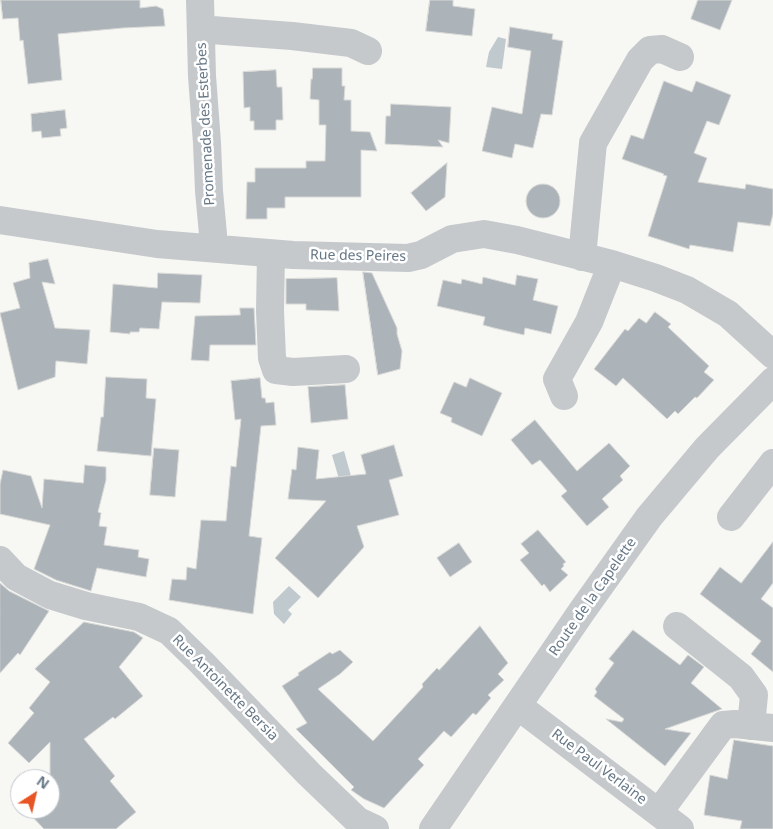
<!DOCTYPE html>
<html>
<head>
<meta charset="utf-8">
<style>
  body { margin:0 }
  #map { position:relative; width:773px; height:829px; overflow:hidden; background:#f7f7f4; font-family:"Noto Sans",sans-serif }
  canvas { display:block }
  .north { position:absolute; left:10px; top:769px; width:50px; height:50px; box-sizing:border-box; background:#fff; border:1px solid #c2c9cf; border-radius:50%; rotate:35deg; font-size:14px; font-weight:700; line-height:20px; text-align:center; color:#667786 }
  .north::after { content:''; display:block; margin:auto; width:18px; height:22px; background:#e75525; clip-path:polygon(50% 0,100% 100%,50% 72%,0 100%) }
</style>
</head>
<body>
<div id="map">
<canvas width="773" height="829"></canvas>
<div class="north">N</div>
</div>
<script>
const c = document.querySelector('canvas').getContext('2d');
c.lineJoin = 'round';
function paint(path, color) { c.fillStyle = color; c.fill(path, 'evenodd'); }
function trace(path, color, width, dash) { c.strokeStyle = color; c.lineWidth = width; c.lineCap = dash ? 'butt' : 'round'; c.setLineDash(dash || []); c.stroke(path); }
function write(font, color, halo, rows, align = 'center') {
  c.font = font + ' "Noto Sans",sans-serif'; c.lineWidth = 5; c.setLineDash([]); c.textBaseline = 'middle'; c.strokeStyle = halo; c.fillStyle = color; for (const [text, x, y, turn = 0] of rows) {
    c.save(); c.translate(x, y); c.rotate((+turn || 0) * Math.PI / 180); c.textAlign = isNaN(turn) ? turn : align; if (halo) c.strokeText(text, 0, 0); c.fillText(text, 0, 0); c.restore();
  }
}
paint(new Path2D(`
  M498,37L506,39L502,69L486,67L489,52Z
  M344,451L351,476L339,479L332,455Z
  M289,586L301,597L288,610L292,614L284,624L274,614L273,602Z`), '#bfc9ce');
const building = new Path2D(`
  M1,0H140V8L156,6L163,9L165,26L123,28L58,34L62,80L28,84L23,40L20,41L18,18L3,19Z
  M430,0H453V6L475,9L472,36L426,31Z
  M698,0H732L720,30L691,19Z
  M510,27L553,34L552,39L563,41L552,115L541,114L533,148L515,144L512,158L482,151L492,107L522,114L531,51L508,47Z
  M313,68H342V86H345L344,100H351V131L370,132L377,151L361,150V197H285V208H267V219H246L247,182H255V168H306V161H325L326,125H319V100L310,99L311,79H312Z
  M276,70L277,87H282L283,120H276V130H254V121H250V107L244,108L243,72Z
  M664,81L692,92L696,81L731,95L719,125L707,121L694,153L707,158L698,182L745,189L746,184L773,189V214L770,226L738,222L733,252L690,245L689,249L648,236L667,176L663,175L664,174L622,159L631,135L643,139Z
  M391,104L451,107L449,143L438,140L443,147L385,144L386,116H390Z
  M65,110L67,128L60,129L61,136L42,138L41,131L32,132L31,114Z
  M447,163L445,197L426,211L411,193Z
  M526 201a17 17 0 1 1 34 0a17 17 0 1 1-34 0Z
  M48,259L55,284L42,282L55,328L90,330L87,364L56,361L55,377L18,390L0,313L20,308L13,283L30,278L29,263Z
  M363,272L372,273L397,328V334L402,351L400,369L378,375Z
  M158,273L202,275L200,303L162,302L159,329L140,328L139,332H130V334L110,332L113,284L157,288Z
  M517,275L538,279L533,300L558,306L551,334L525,328L524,335L494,328L483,325L485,317L437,306L443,280L461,284L462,279L482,284L483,277L515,285Z
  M337,278L339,311L306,310V304H286V279Z
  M240,308H254L256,345H210L209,361L191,360L195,316L240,315Z
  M655,312L671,324L668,327L709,366L704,372L714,380L697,398L695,397L678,414L675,411L667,419L623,378L616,386L594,369L625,329L628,331L639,318L646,323Z
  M106,377L147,379L146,398L156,399L151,456L97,451L101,417H103Z
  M260,378L262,398H265L266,403L274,402L276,425L261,426L249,536L262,538L253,614L169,600L172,579L186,580L187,567L196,569L201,520L226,521L231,466L236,467L241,419L235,420L231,381Z
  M470,378L502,393L482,436L451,422L452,418L440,413L454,382L466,387Z
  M345,385L348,419L311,423L308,387Z
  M535,420L577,471L609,443L630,466L620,476L623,480L602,499L609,507L587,526L561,496L567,491L540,460L532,465L511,440Z
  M394,445L403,476L389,480L399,515L357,526L364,547L318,598L275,558L326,501L288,499L292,469L296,470L298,447L319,450L316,479L366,474L361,455Z
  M154,448L179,450L175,497L150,495Z
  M85,465L106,467V480L98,512L101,513L99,526L107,527L104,545L139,550L138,557L149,559L146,577L97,568L91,591L56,580L34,569L50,525L0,514V484L3,470L31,476L42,508L44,479L83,483Z
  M538,530L566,562L563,564L564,566L561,569L568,575L550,592L544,584L542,586L520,560L529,553L521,544Z
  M773,542V583L761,599L773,608V672L751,654L761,641L700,594L720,567L741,583Z
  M459,543L472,562L450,577L437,558Z
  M0,583L9,591L49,611L20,655L18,653L0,673Z
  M84,622L134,632L143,638L119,667L143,696L115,719L113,717L84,739L115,776L110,781L136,812L116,829H44L25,809H50V742L29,763L8,743L34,713L29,708L50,682L35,669Z
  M480,626L508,663L498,674L504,680L488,695L491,698L476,715L473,713L451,737L444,731L418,759L424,765L384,808L364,799L351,790L354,787L296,729L307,723L282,686L299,675L298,673L330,652L332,654L340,650L353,662L340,674L318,689L373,741L423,687L422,684L437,668L439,670Z
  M633,630L680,665L688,655L704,667L691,683L722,709L665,729L691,733L665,766L606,719L622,722L624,719L594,696L597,692L595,689L614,663L609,659Z
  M734,740L773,746V829H740L742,821L704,815L710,775L727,779Z`);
paint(building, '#acb4b9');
trace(building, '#d9d9d7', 1);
trace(new Path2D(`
  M200,0L202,76L207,143L209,191L213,234V248
  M201,29L224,31L292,36L351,43L368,51
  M0,220L157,244L293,255L408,258L421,255L452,239L484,234L517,240L612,264L656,278L687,290L728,314L773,355
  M271,254L270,311L272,358L276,370L293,372L346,369
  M582,257L593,143L640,60L650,50L662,49L680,57
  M564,396L557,379L589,322L612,264
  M731,517L773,463
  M0,560L16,577L50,595L86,606L139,617L169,631L202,663L309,774L358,821L375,829
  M677,626L741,677L754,695L751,726
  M518,706L680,829
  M659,812L723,725L735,724L773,728
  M433,829L582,611L649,517L707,448L773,381`), '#c5c9cc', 28);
write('14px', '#667786', '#fff', [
  ["Promenade des Esterbes",206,124,-93],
  ["Rue des Peires",358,256,1],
  ["Route de la Capelette",593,597,-55],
  ["Rue Antoinette Bersia",225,688,45],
  ["Rue Paul Verlaine",599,767,37]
]);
</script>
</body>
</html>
